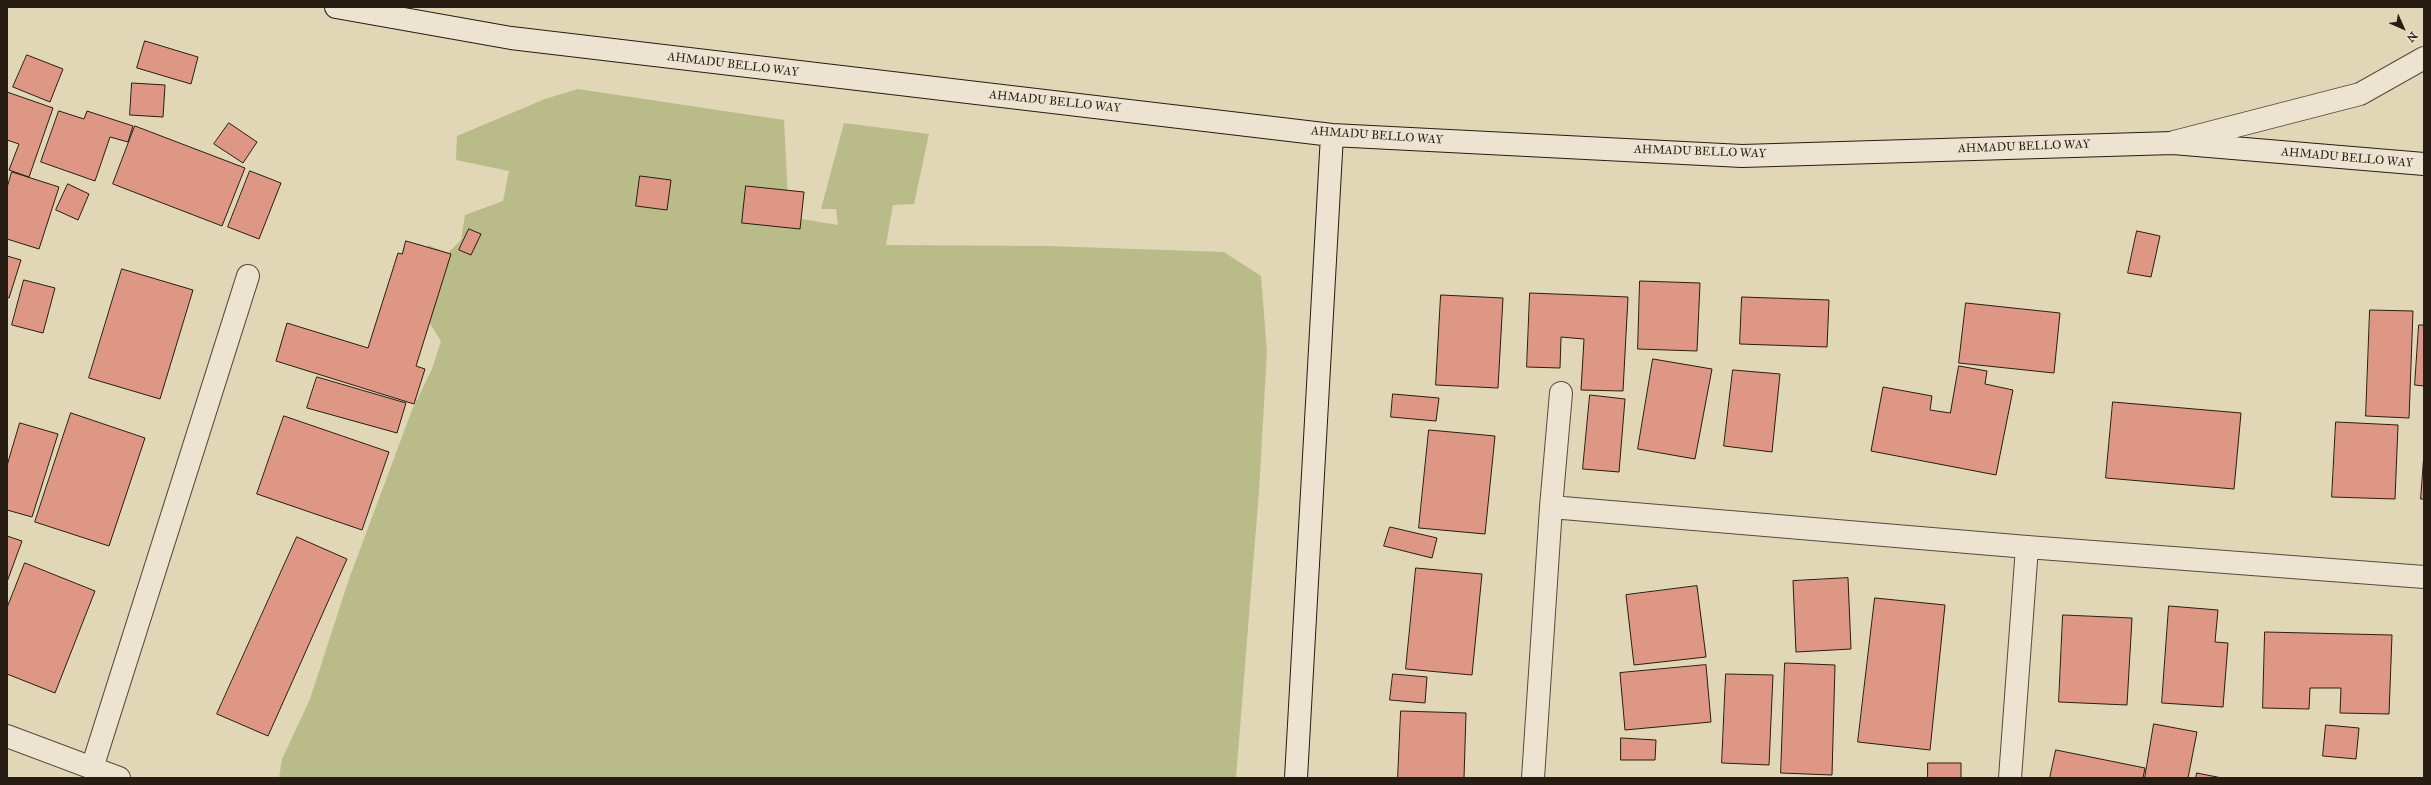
<!DOCTYPE html>
<html>
<head>
<meta charset="utf-8">
<style>
  body { margin:0 }
  #map { position:relative; width:2431px; height:785px; overflow:hidden; background:#e1d6b6; font-family:"IM FELL Great Primer",serif }
  canvas { display:block }
  .frame { position:absolute; inset:0; border:8px solid #281d13; pointer-events:none }
  .north { position:absolute; left:2383px; top:8px; width:40px; height:40px; -webkit-text-stroke:3px #ece4d0; paint-order:stroke; rotate:135deg; font-size:11px; font-weight:700; line-height:16px; text-align:center; color:#281d13 }
  .north::after { content:''; display:block; margin:auto; width:14px; height:18px; background:#281d13; clip-path:polygon(50% 0,100% 100%,50% 72%,0 100%) }
</style>
</head>
<body>
<div id="map">
<canvas width="2431" height="785"></canvas>
<div class="frame"></div>
<div class="north">N</div>
</div>
<script>
const c = document.querySelector('canvas').getContext('2d');
c.lineJoin = 'round';
function paint(path, color) { c.fillStyle = color; c.fill(path, 'evenodd'); }
function trace(path, color, width, dash) { c.strokeStyle = color; c.lineWidth = width; c.lineCap = dash ? 'butt' : 'round'; c.setLineDash(dash || []); c.stroke(path); }
function write(font, color, halo, rows, align = 'center') {
  c.font = font + ' "IM FELL Great Primer",serif'; c.lineWidth = 3; c.setLineDash([]); c.textBaseline = 'middle'; c.strokeStyle = halo; c.fillStyle = color; for (const [text, x, y, turn = 0] of rows) {
    c.save(); c.translate(x, y); c.rotate((+turn || 0) * Math.PI / 180); c.textAlign = isNaN(turn) ? turn : align; if (halo) c.strokeText(text, 0, 0); c.fillText(text, 0, 0); c.restore();
  }
}
paint(new Path2D(`
  M578,89L784,120L789,217L838,225L836,209H821L844,123L929,134L914,204L893,205L886,245L1048,246L1224,252L1261,276L1267,352L1259,491L1236,778H279L282,759L310,699L349,579L412,410L432,369L441,341L425,316L422,260L428,245L448,253L461,240L465,215L503,201L509,171L456,160L457,136L545,99Z`), '#b9bc89');
const building = new Path2D(`
  M145,41L198,57L191,84L137,68Z
  M27,55L63,69L50,102L13,87Z
  M132,83L165,85L163,117L130,115Z
  M7,92L53,108L29,177L9,170L19,144L7,140Z
  M59,111L84,119L87,111L133,126L128,142L110,137L95,181L41,162Z
  M229,123L257,142L243,163L214,144Z
  M135,126L245,168L222,226L113,184Z
  M250,171L281,183L259,239L228,227Z
  M12,172L59,187L39,249L7,239V188Z
  M640,176L671,180L667,210L636,206Z
  M68,184L89,194L78,220L56,210Z
  M746,186L804,192L800,229L742,223Z
  M469,229L481,234L471,255L459,250Z
  M2137,231L2160,236L2151,277L2128,273Z
  M406,241L451,254L416,366L425,369L414,404L276,361L287,323L368,348L398,253L402,254Z
  M7,256L21,260L9,298L7,297Z
  M122,269L193,290L160,399L89,378Z
  M24,280L55,288L43,333L12,325Z
  M1640,281L1700,283L1697,351L1638,349Z
  M1530,293L1628,297L1623,391L1581,390L1584,339L1561,337L1560,368L1527,367Z
  M1441,295L1503,298L1498,388L1436,385Z
  M1742,297L1829,300L1827,347L1740,344Z
  M1966,303L2060,313L2054,373L1959,363Z
  M2370,310L2413,311L2409,418L2366,416Z
  M2419,325H2424V386L2415,385Z
  M1653,359L1712,369L1695,459L1638,449Z
  M1959,366L1987,371L1985,384L2013,390L1996,475L1871,451L1883,387L1932,396L1930,410L1950,413Z
  M1733,370L1780,374L1772,452L1724,446Z
  M317,377L406,403L397,433L307,408Z
  M1393,394L1439,398L1436,421L1391,417Z
  M1590,395L1625,399L1619,472L1583,469Z
  M2113,402L2241,413L2234,489L2106,478Z
  M71,413L145,438L109,546L35,522Z
  M284,416L389,452L362,530L257,494Z
  M2336,422L2398,425L2395,499L2332,497Z
  M20,423L58,434L32,517L7,510V466Z
  M1429,430L1495,436L1485,534L1419,528Z
  M2424,453V499H2421Z
  M1390,527L1437,538L1432,558L1384,546Z
  M7,536L22,541L7,582Z
  M297,537L347,559L268,736L217,714Z
  M25,563L95,591L55,693L7,674V608Z
  M1416,568L1482,574L1472,675L1406,669Z
  M1848,578L1851,649L1796,652L1793,581Z
  M1697,586L1706,657L1634,665L1626,595Z
  M1875,598L1945,605L1930,750L1858,742Z
  M2169,606L2218,610L2215,642L2228,643L2223,707L2162,703Z
  M2063,615L2132,618L2127,705L2059,702Z
  M2265,632L2392,635L2389,714L2340,713L2341,688H2310L2309,709L2263,708Z
  M1785,663L1835,665L1832,775L1781,773Z
  M1706,665L1711,722L1625,730L1620,673Z
  M1393,674L1427,677L1425,703L1390,700Z
  M1726,674L1773,675L1769,765L1722,763Z
  M1401,711L1466,713L1464,778H1398Z
  M2154,724L2197,732L2188,778H2145Z
  M2326,725L2359,728L2356,759L2323,756Z
  M1621,738L1656,740L1655,760H1621Z
  M2056,750L2145,768L2143,778H2050Z
  M1928,763H1961V778H1928Z
  M2197,773L2222,778H2196Z`);
paint(building, '#de9784');
trace(building, '#281d13', 1);
const street = new Path2D(`
  M2174,142L2360,94L2424,58
  M1551,507L2027,547L2424,577
  M7,736L119,778
  M92,768L248,276
  M1533,778L1551,507L1561,393
  M2010,778L2027,547`);
const secondary = new Path2D(`
  M336,7L511,38L1332,135L1742,156L2173,143L2424,164
  M1296,778L1332,135`);
trace(street, '#564b3c', 24);
trace(secondary, '#281d13', 24);
trace(street, '#ece4d0', 22);
trace(secondary, '#ece4d0', 22);
write('12px', '#281d13', '#ece4d0', [
  ["AHMADU BELLO WAY",733,65,7],
  ["AHMADU BELLO WAY",1055,102,6],
  ["AHMADU BELLO WAY",1377,136,4],
  ["AHMADU BELLO WAY",2024,147,-2],
  ["AHMADU BELLO WAY",1700,152,2],
  ["AHMADU BELLO WAY",2347,158,5]
]);
</script>
</body>
</html>
